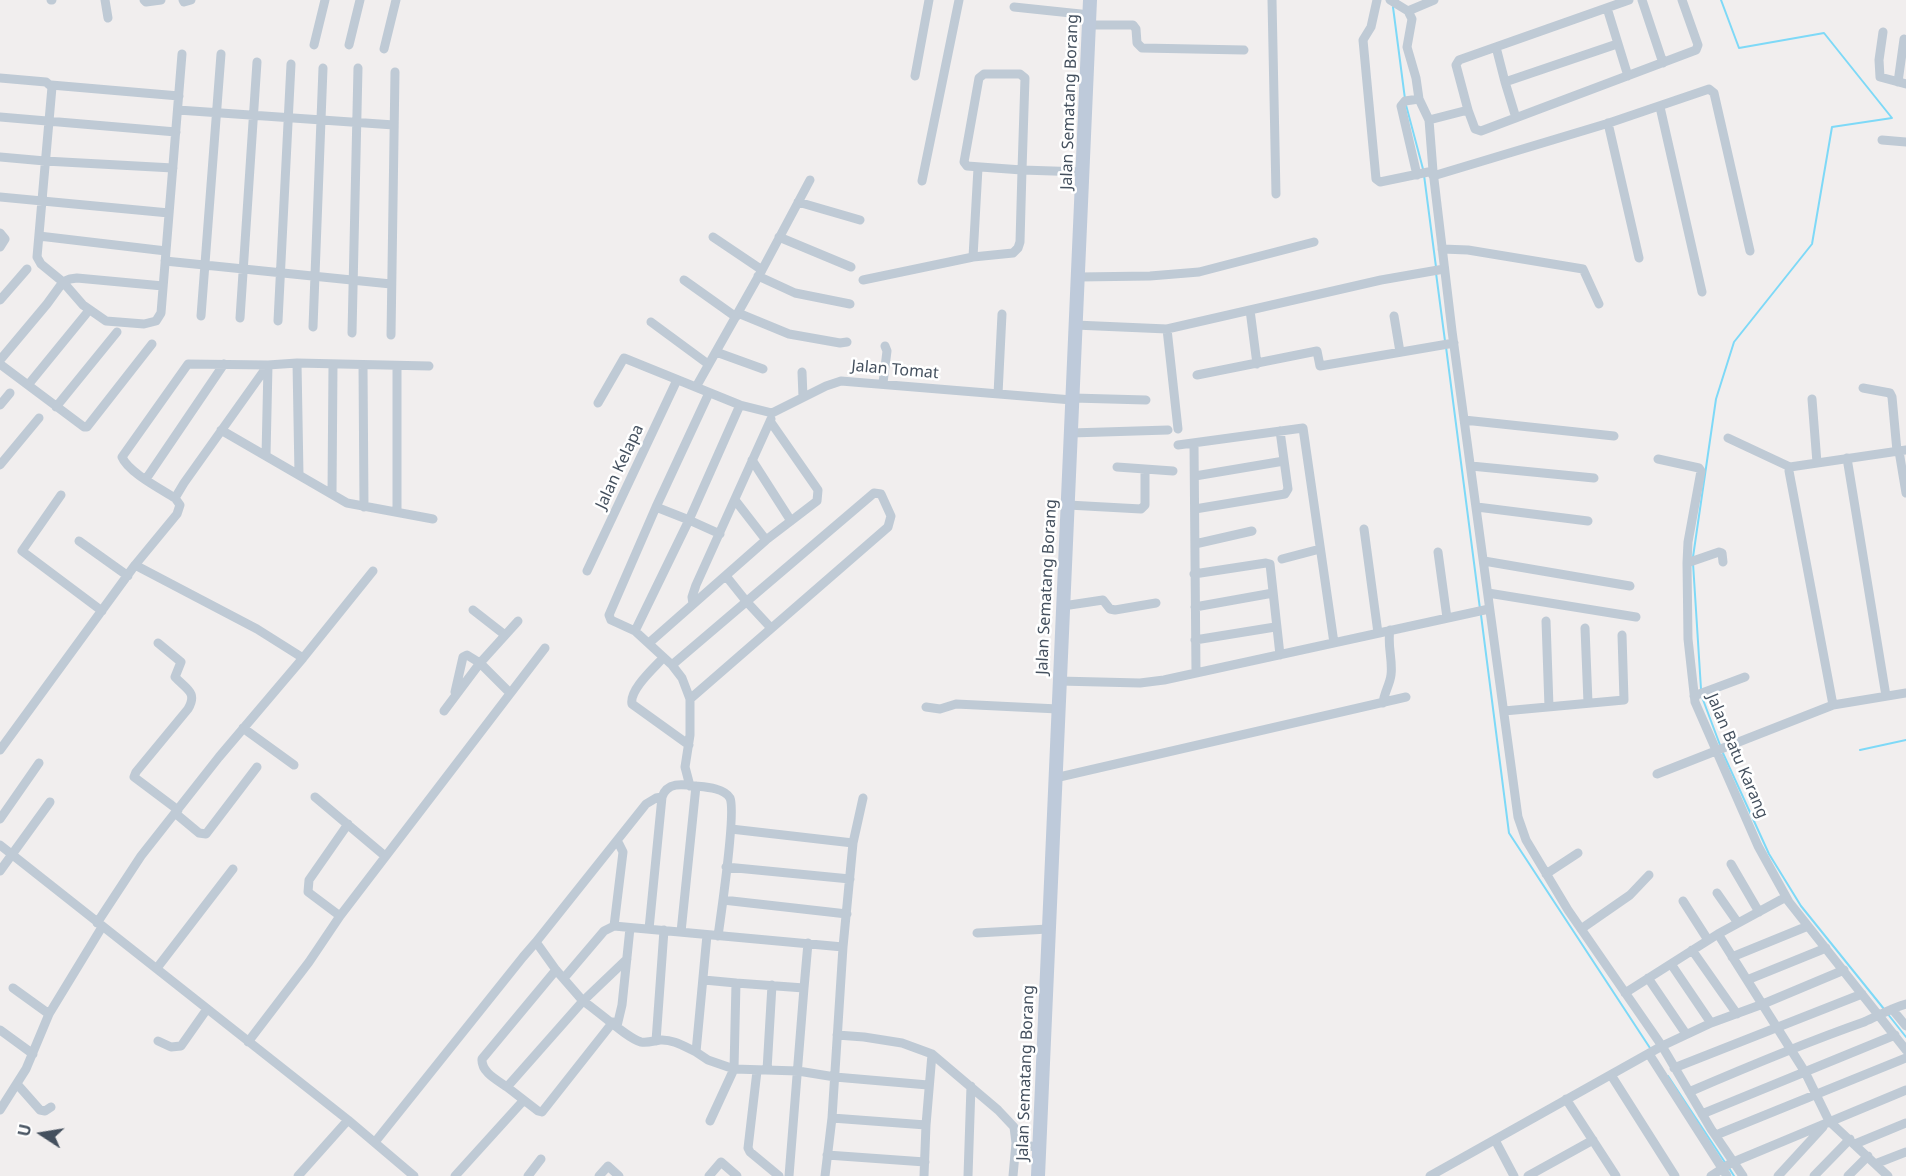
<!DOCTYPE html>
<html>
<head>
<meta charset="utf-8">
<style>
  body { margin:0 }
  #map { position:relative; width:1906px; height:1176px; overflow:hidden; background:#f1eeee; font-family:"Noto Sans",sans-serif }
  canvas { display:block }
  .north { position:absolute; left:12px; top:1104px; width:60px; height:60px; -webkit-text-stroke:4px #fff; paint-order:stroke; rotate:282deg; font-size:16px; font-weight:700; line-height:24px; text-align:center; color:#44505e }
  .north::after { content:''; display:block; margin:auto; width:21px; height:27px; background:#44505e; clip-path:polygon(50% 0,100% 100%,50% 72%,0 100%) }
</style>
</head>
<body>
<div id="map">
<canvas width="1906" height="1176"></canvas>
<div class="north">U</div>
</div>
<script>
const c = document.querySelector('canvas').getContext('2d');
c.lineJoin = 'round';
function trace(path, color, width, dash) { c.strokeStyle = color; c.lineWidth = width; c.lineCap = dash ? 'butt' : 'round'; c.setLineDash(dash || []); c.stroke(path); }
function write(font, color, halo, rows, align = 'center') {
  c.font = font + ' "Noto Sans",sans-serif'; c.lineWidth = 5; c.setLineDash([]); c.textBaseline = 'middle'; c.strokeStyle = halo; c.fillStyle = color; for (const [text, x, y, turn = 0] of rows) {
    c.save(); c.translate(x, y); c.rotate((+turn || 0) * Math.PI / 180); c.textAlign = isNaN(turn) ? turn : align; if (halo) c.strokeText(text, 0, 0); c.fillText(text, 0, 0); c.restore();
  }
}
trace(new Path2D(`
  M1393,7L1405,99
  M1406,105L1423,169
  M1424,175L1436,267
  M1436,273L1445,341
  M1446,347L1480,609
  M1693,557L1716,399L1734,342L1812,244L1832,127L1892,118L1824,33L1739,48L1721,0
  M1693,563L1701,689
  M1481,615L1509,833L1650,1048
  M1702,697L1720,745
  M1860,750L1906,740
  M1722,751L1769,854L1801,906L1884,1009
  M1887,1013L1906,1037
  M1668,1076L1726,1164
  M1729,1168L1734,1176`), '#7ed9f7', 2);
trace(new Path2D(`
  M51,0H52
  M105,0L108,18
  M144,0L146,2L161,0
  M183,0L184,2L191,0
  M1272,0L1276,194
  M1377,0L1371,27L1363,40L1376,179L1380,182L1433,171
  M1390,0L1408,11
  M1434,0L1408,11L1412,19L1407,47L1416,78L1419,99L1429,120L1433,171L1452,331L1518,817L1526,840L1568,910L1662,1046L1711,1129L1743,1176
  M1642,0L1663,63
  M1014,7L1090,15
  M1607,8L1628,76
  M1089,25H1133L1136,29L1137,43L1142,48L1244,50
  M1883,32L1879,60L1880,77L1906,84
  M314,45L325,0
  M349,45L360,0
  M1496,47L1505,82
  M384,49L396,0
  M984,74H1020L1025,78L1022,170L967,166L964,162L979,78Z
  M915,76L929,0
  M0,78L46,82L52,87L37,257L41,264L63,282L70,279L77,278L163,286
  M1898,82L1904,39
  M51,85L179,96
  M1660,107L1702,292
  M178,110L394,125
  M1468,110L1456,65L1459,60L1629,0
  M0,117L176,132
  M1516,118L1505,82L1617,44
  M1429,120L1468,110L1475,129L1481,131L1696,50L1698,45L1682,0
  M1608,123L1639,258
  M1882,140L1906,142
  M0,157L45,161L173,168
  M1417,175L1401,106L1405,101L1419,99
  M1433,176L1609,123L1709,89L1714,93L1750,251
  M922,181L959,0
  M0,197L169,213
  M798,202L860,220
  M0,233L5,239L0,247
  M39,236L166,251
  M713,237L762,270
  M779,237L851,267
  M1442,249L1468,250L1583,269L1599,304
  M973,257L978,168
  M165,261L391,284
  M758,276L795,293L850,304
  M1079,277L1150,276L1199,272L1314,242
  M684,280L736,317
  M863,280L973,257L1013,253L1018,248L1020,242L1022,170L1083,172
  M0,300L27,269
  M1250,310L1381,280L1444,269
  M738,313L789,334L840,343L847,342
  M201,316L221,54
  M1394,316L1400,352
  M240,318L257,62
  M278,321L291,64
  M651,322L708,364
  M1075,325L1167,329L1250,310L1257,364
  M313,327L323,68
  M1167,329L1178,429
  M352,333L358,68
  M391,335L395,72
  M716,352L763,369
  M0,360L47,304L63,282L83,305L106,321L144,324L156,321L161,313L182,54
  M297,363L299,475
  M0,364L84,427H87L152,344
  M363,365L364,507
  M802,372L803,397
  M1197,375L1317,351L1320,366L1454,343
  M883,383L887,351L885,346
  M28,385L86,314
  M696,387L762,270L810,180
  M1863,388L1890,393L1892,397L1897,451
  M998,394L1002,314
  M1073,398L1146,400
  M1812,399L1817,463
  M598,403L624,358L740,405L772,413L826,386L841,381L1072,400
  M0,405L10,393
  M56,407L117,332
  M1464,420L1614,436
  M221,430L347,503L433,519
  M1071,433L1168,430
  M1728,438L1790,467
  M1194,444L1196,672
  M1178,445L1303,428L1334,643
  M1899,451L1906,493
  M1847,458L1886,696
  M1658,459L1699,468L1701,471L1688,542L1687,563L1688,639L1695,702L1758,846L1789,902L1906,1050
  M752,460L791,521
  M0,465L39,418
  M1471,466L1594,478
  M1117,467L1173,471
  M1195,476L1284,461
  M146,479L224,364
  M332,494L333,364
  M61,495L22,551L102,611
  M175,498C161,489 128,472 122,457L188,364L268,365L266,456
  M735,500L766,540
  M1068,505L1141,509L1145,505V470
  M656,507L689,520L720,534
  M1477,507L1588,521
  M1195,509L1285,494L1288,489L1280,431
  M397,512V366
  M1364,529L1378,633
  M79,541L128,576
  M1195,544L1252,531
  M1438,552L1447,618
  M1282,559L1320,549
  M1484,561L1630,586
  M1687,563L1719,552L1722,553L1723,562
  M135,565L177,514L180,505L175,498L184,483L268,365L297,363L429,366
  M587,571L677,380
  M1194,574L1266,563L1270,564L1280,655
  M726,576L746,601L771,628
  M1488,593L1636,617
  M693,604L692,597L696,585L771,419
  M1063,606L1103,600L1110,609L1115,610L1156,603
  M1195,607L1273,593
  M473,610L505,635
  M1546,621L1549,707
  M1585,628L1588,703
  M635,631L689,520L740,405
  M1195,640L1275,627
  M158,643L181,662L175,677C186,689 198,692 188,709L136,772L134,777L178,810
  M649,643L766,540L817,501L818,490L770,421
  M663,658C654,668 629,690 632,704L689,745
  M672,665L874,493L881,494L891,516L888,527L690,699
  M1059,681L1140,683L1164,680L1489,609
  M455,692L463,657L467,655L480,663L510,693
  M1694,696L1745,677
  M1383,703C1384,693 1390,684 1391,675C1393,660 1387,645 1390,630
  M1833,705L1906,693
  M926,707L940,709L956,704L1058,709
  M444,711L480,663L518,621
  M1504,711L1624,700L1622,635
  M243,728L294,765
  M0,750L135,565L257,629L303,658
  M1657,774L1833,705L1789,471L1790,467L1906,450
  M1055,778L1406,697
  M690,786L685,767L690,735V699L682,678L672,665L635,631L611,620L609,615L656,507L709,393
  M696,786C706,787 724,788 730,798C736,812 721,915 718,936
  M315,797L385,856
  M662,797C667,782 682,784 696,786L681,932
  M175,813L199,833L206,834L257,767
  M0,819L39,763
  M731,829L853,843L843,947
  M853,843L863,798
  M0,845L348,1120L414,1176
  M1731,864L1759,912
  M726,867L850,879
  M0,871L50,802
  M1546,874L1578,853
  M1717,893L1738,923
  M723,900L847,914
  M1683,901L1708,940
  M340,916L308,892L309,880L348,824
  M97,923L141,856L219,757L303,658L373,571
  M614,926L623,852L619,844L616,842
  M1581,929L1630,895L1649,875
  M977,933L1048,929
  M1718,934L1805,1072L1829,1121L1888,1176
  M707,935L696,1052L708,1060L734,1069L798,1071L835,1077L928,1085
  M536,942L646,804L656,798L662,797L649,929
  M1692,950L1737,1014
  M1732,957L1808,926
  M1671,964L1711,1023
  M157,968L233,869
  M564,978L604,931L614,926L843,947L832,1118L825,1176
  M1648,978L1686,1034
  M704,980L736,983
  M1747,980L1826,948
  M13,988L49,1014
  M804,988L808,943
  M1625,993L1718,934L1786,897
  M1892,1009L1906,1026
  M613,1022L542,1112L538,1111L507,1087L583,1001C597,1010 628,1039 641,1042C648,1043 653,1041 660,1040C673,1039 685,1047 696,1052
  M617,1026L622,1005L630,928
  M0,1030L33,1054
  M837,1035L864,1037L902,1043L932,1054L998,1110L1014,1127L1016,1143L1013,1176
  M158,1041L171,1047L181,1046L207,1009
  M656,1041L664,930
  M248,1042L309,962L340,916L545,648
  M1649,1054L1727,1176
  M1674,1068L1862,994
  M767,1070L772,985
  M757,1071L748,1148L750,1152L779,1176
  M1611,1075L1675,1176
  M17,1084L40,1110L45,1111L51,1107
  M507,1087C497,1080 481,1072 482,1059L556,970
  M1689,1092C1747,1067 1804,1043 1864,1022C1878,1016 1891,1008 1906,1004
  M1566,1099L1616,1176
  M0,1110L26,1069L49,1014L102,927
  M1702,1114L1895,1035
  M832,1118L926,1125
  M710,1121L734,1069L736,983L804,988L789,1176
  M1716,1135L1906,1058
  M1495,1140L1514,1176
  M375,1142L523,957L536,942L556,970L583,1001L627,959
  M1016,1143L1040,1148
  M1855,1144L1906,1123
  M827,1155L925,1162
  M1875,1164L1906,1152
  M298,1176L348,1120
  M455,1176L523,1101
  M528,1176L541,1159
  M599,1176L608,1166L619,1176
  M709,1176L721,1162L737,1176
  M924,1176L926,1125L932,1054
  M968,1176L971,1086
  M1430,1176L1662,1046L1711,1023L1763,1004L1844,970
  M1528,1176L1593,1140
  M1711,1176L1731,1163L1906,1090
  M1778,1176L1823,1127
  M1814,1176L1850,1139
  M1848,1176L1868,1156`), '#bfcad5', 9);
trace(new Path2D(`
  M1038,1176L1090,0`), '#becada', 14);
write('16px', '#44505e', '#fff', [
  ["Jalan Sematang Borang",1070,102,-88],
  ["Jalan Tomat",895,370,5],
  ["Jalan Kelapa",620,467,-65],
  ["Jalan Sematang Borang",1047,587,-87],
  ["Jalan Batu Karang",1737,756,67],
  ["Jalan Sematang Borang",1026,1073,-88]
]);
</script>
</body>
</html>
